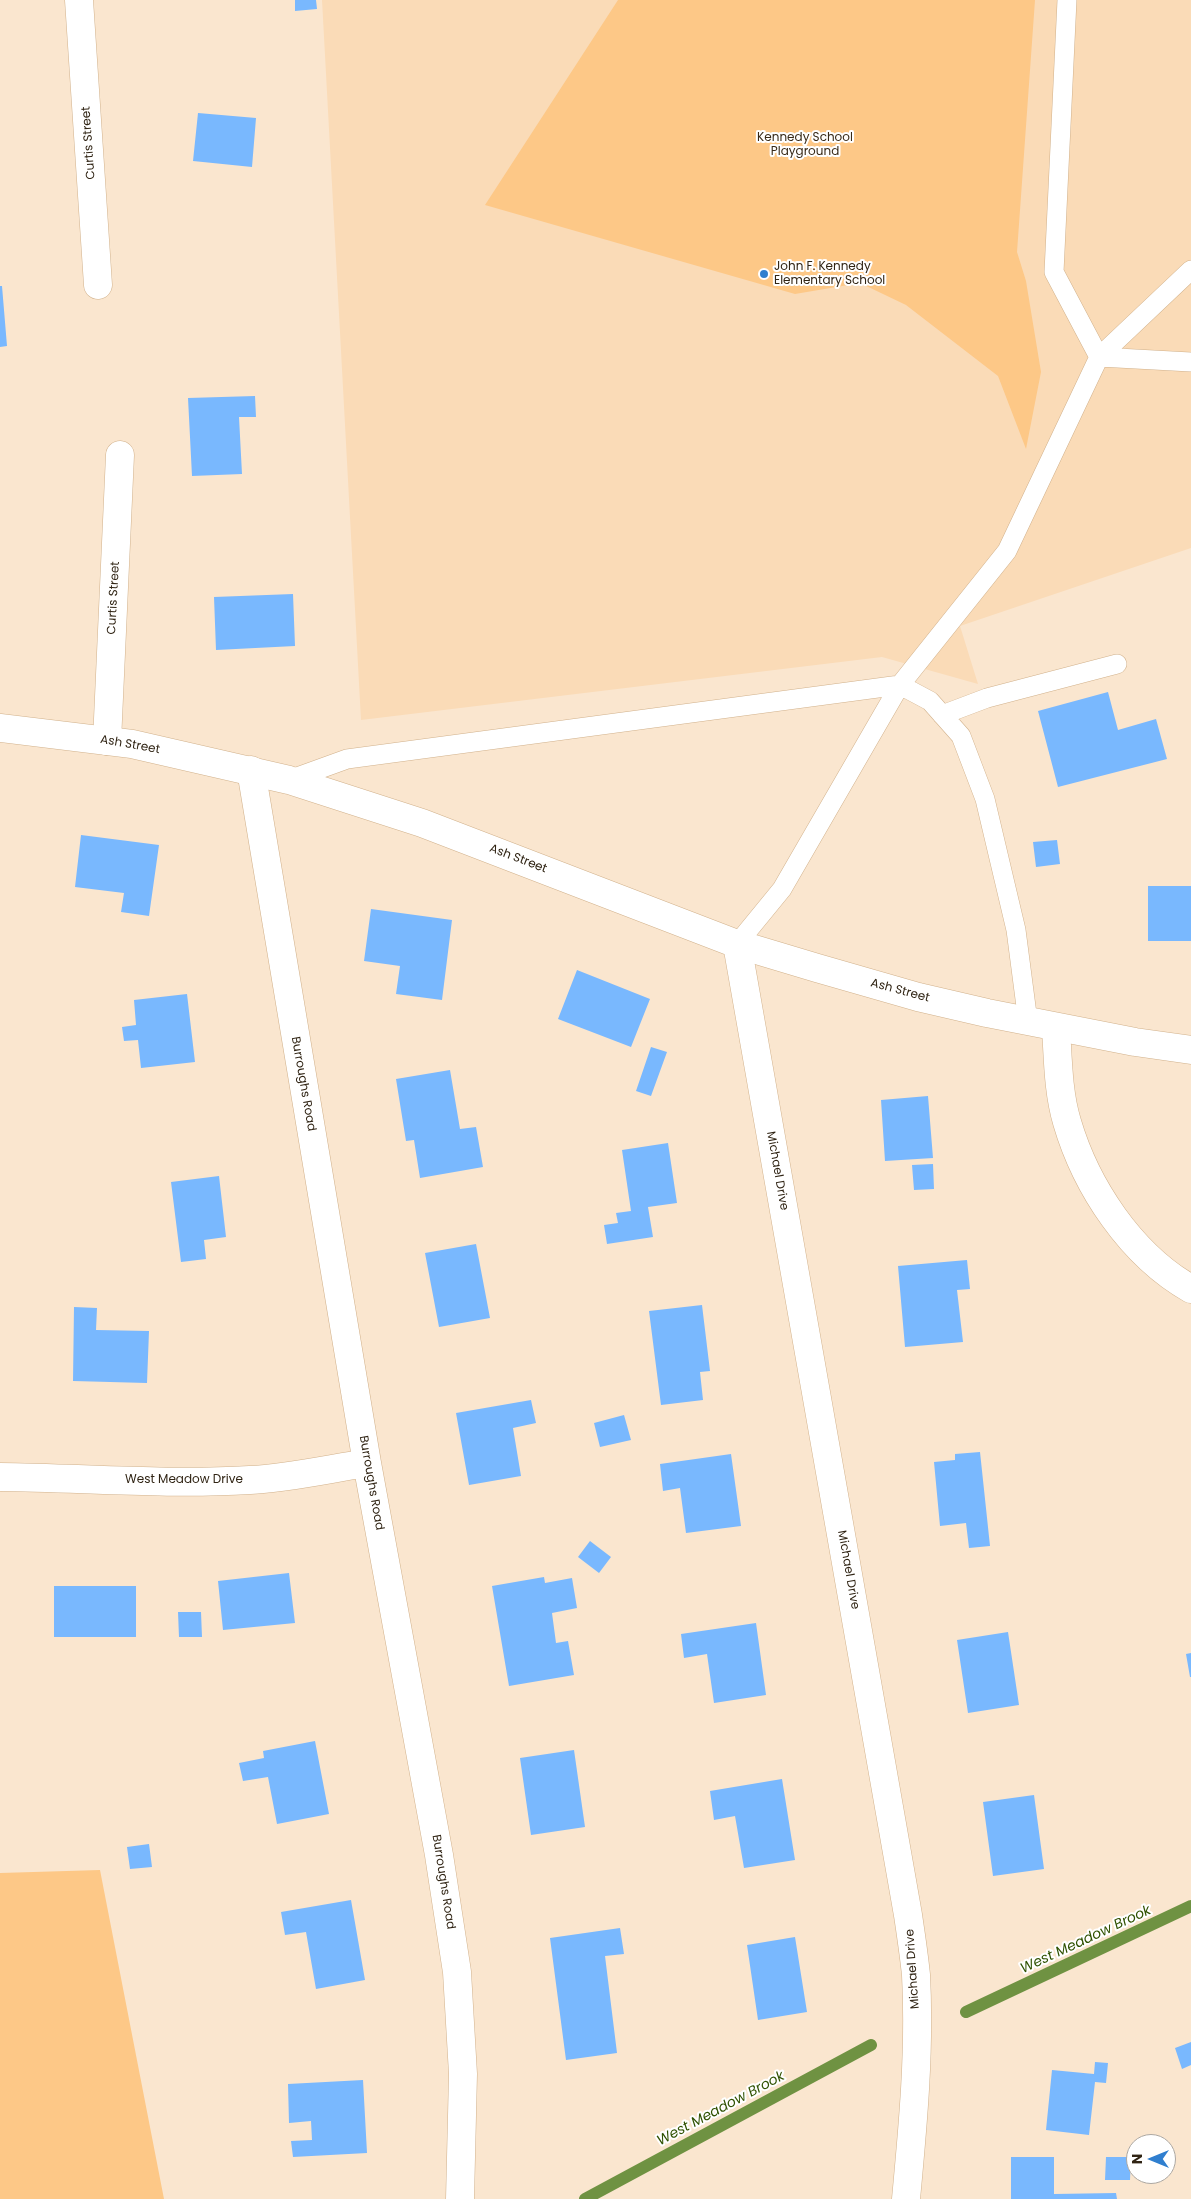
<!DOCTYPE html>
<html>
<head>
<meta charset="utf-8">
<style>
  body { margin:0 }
  #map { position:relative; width:1191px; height:2199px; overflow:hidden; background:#fae6cf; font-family:Poppins,sans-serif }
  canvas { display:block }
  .north { position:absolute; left:1126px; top:2134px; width:50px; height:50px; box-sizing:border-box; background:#fff; border:1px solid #aca7a1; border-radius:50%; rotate:270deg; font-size:14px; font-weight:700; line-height:20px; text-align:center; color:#302414 }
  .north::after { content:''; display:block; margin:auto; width:18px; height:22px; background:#307fcf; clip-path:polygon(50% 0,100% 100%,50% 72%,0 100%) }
</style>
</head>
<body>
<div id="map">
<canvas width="1191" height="2199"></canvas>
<div class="north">N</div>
</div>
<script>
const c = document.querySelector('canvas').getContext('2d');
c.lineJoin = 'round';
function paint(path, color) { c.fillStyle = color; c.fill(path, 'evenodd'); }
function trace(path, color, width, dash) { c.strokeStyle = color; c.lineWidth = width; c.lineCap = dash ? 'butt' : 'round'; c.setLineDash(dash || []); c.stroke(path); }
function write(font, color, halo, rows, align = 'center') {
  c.font = font + ' Poppins,sans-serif'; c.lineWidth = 4; c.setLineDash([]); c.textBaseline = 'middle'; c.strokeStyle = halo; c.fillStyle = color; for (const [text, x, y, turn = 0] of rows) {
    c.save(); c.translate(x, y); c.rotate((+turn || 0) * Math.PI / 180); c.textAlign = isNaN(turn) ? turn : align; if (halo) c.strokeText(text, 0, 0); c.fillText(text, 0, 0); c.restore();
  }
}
paint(new Path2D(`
  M322,0H1191V548L960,626L978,684L882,657L361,720Z`), '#fadbb7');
paint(new Path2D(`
  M618,0H1035L1017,252L1026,281L1041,372L1026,449L998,376L906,305L860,283L795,294L485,205Z
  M100,1870L164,2199H0V1873Z`), '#fdc887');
trace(new Path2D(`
  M966,2012L1191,1906
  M585,2199L871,2045`), '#6f9242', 12);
paint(new Path2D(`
  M295,0H316L317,9L295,11Z
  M198,113L256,118L252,167L193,161Z
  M0,286H2L7,346L0,347Z
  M255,396L256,417H239L242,474L192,476L188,398Z
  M293,594L295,646L216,650L214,597Z
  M1108,692L1118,730L1156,719L1167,759L1058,787L1038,711Z
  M81,835L159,845L149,916L121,912L124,893L75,887Z
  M1057,840L1060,864L1036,867L1033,842Z
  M1148,886H1191V941H1148Z
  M371,909L452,920L442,1000L396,994L400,966L364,961Z
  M577,970L650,999L631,1047L558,1019Z
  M187,994L195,1062L141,1068L138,1040L124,1041L122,1027L136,1025L134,1000Z
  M651,1047L667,1052L651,1096L636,1091Z
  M450,1070L460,1129L476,1127L483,1167L420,1178L414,1140L406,1141L396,1079Z
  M928,1096L933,1158L885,1161L881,1100Z
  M668,1143L677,1203L648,1207L653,1237L607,1244L604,1225L618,1223L616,1213L631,1211L622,1150Z
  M933,1164L934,1189L914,1190L912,1165Z
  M219,1176L226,1237L204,1240L206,1259L181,1262L171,1182Z
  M476,1244L490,1318L439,1327L425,1253Z
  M967,1260L970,1289L957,1290L963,1342L905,1347L898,1266Z
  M702,1305L710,1371L700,1372L703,1400L661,1405L649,1311Z
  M74,1307L97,1308L96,1330L149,1331L147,1383L73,1381Z
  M531,1400L536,1423L513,1428L521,1476L469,1485L456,1413Z
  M624,1415L631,1440L600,1447L594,1423Z
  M980,1452L990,1546L969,1548L966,1523L940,1526L934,1462L955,1460V1454Z
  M731,1454L741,1526L686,1533L680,1488L663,1491L660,1464Z
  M590,1541L611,1557L599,1573L578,1557Z
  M289,1573L295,1623L223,1630L218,1581Z
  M544,1577L545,1583L572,1578L577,1608L552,1613L556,1643L568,1641L574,1675L509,1686L492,1586Z
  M54,1586H136V1637H54Z
  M178,1612H201L202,1637H179Z
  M756,1623L766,1695L714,1703L707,1654L684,1658L681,1634Z
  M1008,1632L1019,1705L968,1713L957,1640Z
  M1191,1653V1677H1190L1186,1654Z
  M315,1741L329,1814L277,1824L268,1777L243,1781L239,1763L264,1758L263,1751Z
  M574,1750L585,1827L531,1835L520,1758Z
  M782,1779L795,1860L744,1868L735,1816L714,1820L710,1791Z
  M1034,1795L1044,1869L993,1876L983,1802Z
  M149,1844L152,1867L130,1869L127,1847Z
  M351,1900L365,1980L316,1989L306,1932L285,1935L281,1912Z
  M620,1928L624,1954L605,1956L617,2053L566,2060L550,1938Z
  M795,1937L807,2012L758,2020L747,1945Z
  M1191,2042V2065L1182,2069L1175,2048Z
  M1095,2062L1108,2063L1106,2083L1095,2082L1089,2135L1046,2130L1052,2070L1094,2074Z
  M363,2080L367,2153L293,2157L291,2141L312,2140L311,2121L289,2123L288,2084Z
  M1011,2157H1054V2194L1116,2193L1117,2199H1011Z
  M1106,2157H1131L1130,2180H1105Z`), '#79b8fe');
const lane = new Path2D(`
  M1067,0L1054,272L1099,357
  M1099,357L1191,362
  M900,685L930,701L961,736L985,799L1016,930L1028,1022
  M942,715L987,698L1117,664
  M289,780L347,759L900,685
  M737,944L782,889L900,685L1007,551L1099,357L1191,270`);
const street = new Path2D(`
  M79,0L98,285
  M107,741L120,455
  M251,770L367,1463L439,1855L457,1972L463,2074L460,2199
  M737,944L908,1915C911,1935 914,1955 916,1975C920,2049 913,2125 906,2199
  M1056,1028C1058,1059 1058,1092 1067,1122C1086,1187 1131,1255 1191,1289
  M0,1477C84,1478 167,1485 250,1480C289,1478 328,1469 367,1463`);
const secondary = new Path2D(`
  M0,728L132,744L289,780L422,823L737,944L817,968L918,997L987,1013L1135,1042L1191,1050`);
trace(lane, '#d1b18b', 20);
trace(street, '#d1b18b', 29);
trace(secondary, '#d1b18b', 29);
trace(lane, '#fff', 19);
trace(street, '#fff', 28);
trace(secondary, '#fff', 28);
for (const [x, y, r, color] of [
  [764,274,5,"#307fcf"]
]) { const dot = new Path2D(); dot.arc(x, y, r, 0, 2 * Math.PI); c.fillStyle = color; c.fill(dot); trace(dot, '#fff', 2); }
write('12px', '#382a18', '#fff', [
  ["Kennedy School",805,138],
  ["Playground",805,152]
]);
write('12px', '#302414', '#fff', [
  ["Curtis Street",89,143,-94],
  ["Curtis Street",114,598,-87],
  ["Ash Street",130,745,10],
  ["Ash Street",518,859,21],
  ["Ash Street",900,991,15],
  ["Burroughs Road",303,1084,80],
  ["Michael Drive",777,1171,80],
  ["West Meadow Drive",184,1480],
  ["Burroughs Road",371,1483,80],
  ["Michael Drive",848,1570,80],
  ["Burroughs Road",443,1882,81],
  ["Michael Drive",913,1969,-94]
]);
write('12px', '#302414', '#fff', [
  ["John F. Kennedy",774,267],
  ["Elementary School",774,281]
], 'left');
write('italic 14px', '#2f5101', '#fff', [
  ["West Meadow Brook",1086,1940,-25],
  ["West Meadow Brook",721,2109,-28]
]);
</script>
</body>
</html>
